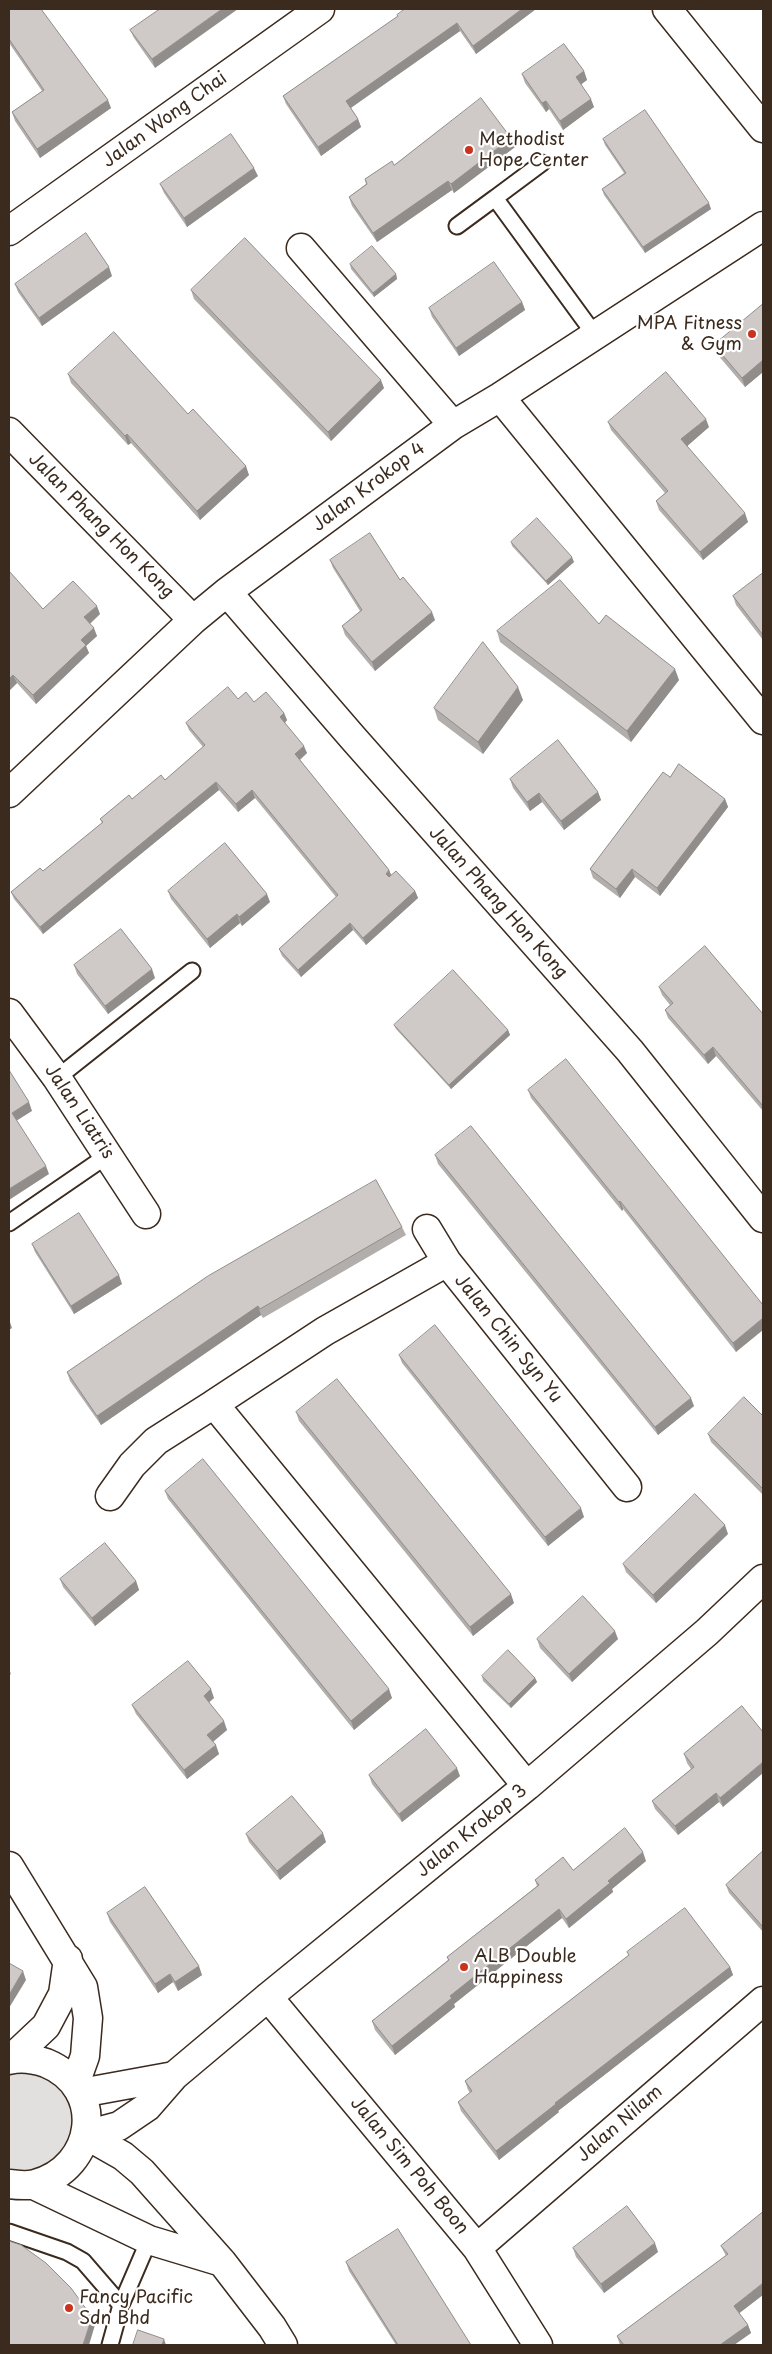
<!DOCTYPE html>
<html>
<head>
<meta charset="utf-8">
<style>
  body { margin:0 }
  #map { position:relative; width:772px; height:2354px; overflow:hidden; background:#fff; font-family:"Playpen Sans",sans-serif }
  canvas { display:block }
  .frame { position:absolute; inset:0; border:10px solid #3b2a1e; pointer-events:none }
</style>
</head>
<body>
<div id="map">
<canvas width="772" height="2354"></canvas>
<div class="frame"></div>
</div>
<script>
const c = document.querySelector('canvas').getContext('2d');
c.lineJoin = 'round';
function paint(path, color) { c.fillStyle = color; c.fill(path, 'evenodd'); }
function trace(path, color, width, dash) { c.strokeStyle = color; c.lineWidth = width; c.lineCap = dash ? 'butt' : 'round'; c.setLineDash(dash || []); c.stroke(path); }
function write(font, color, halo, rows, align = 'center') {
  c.font = font + ' "Playpen Sans",sans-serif'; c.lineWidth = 4.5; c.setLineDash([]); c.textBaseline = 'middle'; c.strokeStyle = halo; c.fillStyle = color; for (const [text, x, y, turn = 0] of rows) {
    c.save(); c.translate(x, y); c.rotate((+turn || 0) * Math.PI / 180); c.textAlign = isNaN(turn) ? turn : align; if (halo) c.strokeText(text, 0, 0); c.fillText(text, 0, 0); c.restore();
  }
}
paint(new Path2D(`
  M24,2073C102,2083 82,2183 9,2168V2076Z`), '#e2e0de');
const service = new Path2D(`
  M495,198L542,163
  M457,226L495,198L595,335
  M57,1078L192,971
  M9,1223L108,1155
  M9,2232L67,2252L83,2261L121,2305
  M110,2345L121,2305L149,2240`);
const minor = new Path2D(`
  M9,231L320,9
  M301,248L453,425
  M500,397L763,720
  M9,432L193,620
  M227,592L353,738L630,1051L763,1218
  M9,793L193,620L227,592L453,425L500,397L763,226
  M9,1013L57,1078L146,1214
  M427,1229L447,1262
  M110,1496L132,1465L156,1441L214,1404
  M527,1786L214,1404L325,1331L447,1262L627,1487
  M9,1866L83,1987L88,2018L85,2056L75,2084
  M268,1997L477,2248L538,2345
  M11,2059L46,2026L63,1994L68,1959
  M81,2093L174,2076
  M86,2135L119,2126L147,2107L174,2076L268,1997L527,1786L707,1632L763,1579
  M477,2248L763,2001`);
const tertiary = new Path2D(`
  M667,9L763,128
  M9,2060C21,2057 34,2059 46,2063C107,2088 96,2168 35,2184C27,2186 17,2185 9,2184
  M86,2135L123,2156L142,2172L222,2262L272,2327L283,2345
  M34,2185L149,2240L222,2262`);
trace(service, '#3b2a1e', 19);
trace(minor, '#3b2a1e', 31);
trace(tertiary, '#3b2a1e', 31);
trace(service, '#fff', 15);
trace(minor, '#fff', 28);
trace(tertiary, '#fff', 28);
paint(new Path2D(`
  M9,9L111,108L40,158L15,121L12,112L42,91L9,43Z
  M160,9L155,68L134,38L130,30Z
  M536,9L476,54L460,31L351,108L358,119L361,127L321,156L286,104L283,96L397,17V15Z
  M584,71L587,80L581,84L594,107L563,130L549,109L546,112L525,83L522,74Z
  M603,139L711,209L645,253L604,195L602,189L624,173L605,145Z
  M515,147L454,193L452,190L377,242L352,206L349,197L366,184L365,179L394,165Z
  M258,176L187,227L164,193L160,184Z
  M350,264L396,274L397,279L374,297L351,269Z
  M112,276L42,326L18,292L15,284Z
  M191,290L384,388L331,441L194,299Z
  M522,302L525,310L459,356L432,317L429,308Z
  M763,304V372L745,387L717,354L714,345Z
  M68,374L188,414L249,475L200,520L131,443L128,445L71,383Z
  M608,422L709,427L687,446L748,522L703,560L659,510L656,501L665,493L611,430Z
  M511,542L574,562L548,585L512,546Z
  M330,560L400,580L435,620L375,671L345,635L342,626L360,611L333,568Z
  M9,571L43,609L100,614L90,624L97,636L86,646L89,653L36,704L17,683L9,691Z
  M763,573V640L736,605L733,596Z
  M599,624L679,680L631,742L500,642L497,631Z
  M238,699L254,702L284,713L287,720L285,723L307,753L300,760L389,870L391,875L415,891L418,898L366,945L353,930L301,977L282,956L279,949L336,897L255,798L238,812L219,790L43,934L14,899L11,892L43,871L102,823L100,819L132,799L165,780L203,747L189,730L186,723Z
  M523,700L483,754L438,720L434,708Z
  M670,777L725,799L728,807L660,896L635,877L620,898L593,878L590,869Z
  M510,779L598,792L601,800L564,830L542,802L530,811L513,788Z
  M168,891L270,902L242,926L240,923L210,948L171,899Z
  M74,965L155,978L108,1014L77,974Z
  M659,987L763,1014V1111L716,1056L708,1064L668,1018L665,1010L670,1005L662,995Z
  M394,1025L508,1030L510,1035L451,1089L396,1029Z
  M528,1090L763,1305L736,1352L623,1209L622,1211L531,1098Z
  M435,1155L694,1406L658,1435L438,1164Z
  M402,1227L406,1235L263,1318L261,1315L101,1425L70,1381L67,1372Z
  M32,1244L122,1284L74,1314L35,1252Z
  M399,1355L584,1517L548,1546L402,1363Z
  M296,1412L514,1603L473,1636L299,1421Z
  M763,1416V1495L711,1442L708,1434Z
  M165,1491L392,1698L354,1730L168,1499Z
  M728,1534L656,1603L626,1572L623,1564Z
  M60,1579L136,1581L139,1590L95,1626L63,1587Z
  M537,1639H618L572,1682L540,1648Z
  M9,1668L11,1674L9,1676Z
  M482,1676L535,1678L537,1682L511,1708L483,1681Z
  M214,1698L209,1702L227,1730L213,1742L219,1754L187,1779L136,1714L132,1705Z
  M742,1706L723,1807L719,1802L678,1835L655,1809L652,1801L691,1769L687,1763L684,1754Z
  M369,1775L460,1776L402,1822L372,1784Z
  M246,1834L326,1842L280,1880L249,1842Z
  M763,1851V1932L729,1893L726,1885Z
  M646,1861L612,1889L613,1892L569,1928L562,1918L454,2004L455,2007L395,2055L375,2030L372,2021L448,1960L447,1957L537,1886L535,1880L573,1870Z
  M107,1913L202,1975L178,1991L173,1982L158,1993L110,1922Z
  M627,1952L730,1967L733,1975L558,2111L559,2112L499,2160L461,2111L458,2102L470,2093L468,2090L465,2081L629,1955Z
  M763,2212L739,2313L748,2325L751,2333L734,2345H620L617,2336L726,2256L721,2246Z
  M573,2248L658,2252L604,2293L576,2257Z
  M346,2262L471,2345H396L349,2271Z`), '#b2aeab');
paint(new Path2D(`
  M222,9H238L155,68L152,59Z
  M522,9H536L476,54L473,46Z
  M457,23L460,31L349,109L346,101Z
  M584,71L587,80L579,86L576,77Z
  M591,99L594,107L563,130L560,121Z
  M108,100L111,108L40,158L37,149Z
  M546,101L549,109L546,112L542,103Z
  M358,119L361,127L321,156L318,147Z
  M511,138L515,147L454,193L451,184Z
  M254,168L258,176L187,227L184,218Z
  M448,181L452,190L377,242L373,233Z
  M709,203L711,209L645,253L643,247Z
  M109,267L112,276L42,326L39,318Z
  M396,274L397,279L374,297L373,293Z
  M522,302L525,310L459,356L456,348Z
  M763,360V372L745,387L742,378Z
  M381,380L384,388L331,441L328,432Z
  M706,419L709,427L685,448L681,439Z
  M127,434L131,443L128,445L125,436Z
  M246,466L249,475L200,520L197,511Z
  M745,513L748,522L703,560L700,552Z
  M572,557L574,562L548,585L546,581Z
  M97,606L100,614L87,626L84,617Z
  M432,612L435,620L375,671L372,662Z
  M94,628L97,636L86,646L89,653L36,704L33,695L81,640Z
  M675,669L679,680L631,742L627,731Z
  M13,675L17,683L9,691V679Z
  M518,687L523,700L483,754L478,742Z
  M284,713L287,720L283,725L280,717Z
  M304,746L307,753L298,761L295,754Z
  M216,782L219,790L43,934L40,927Z
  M252,790L255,798L238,812L236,804Z
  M598,792L601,800L564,830L561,821Z
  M539,793L542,802L530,811L527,802Z
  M725,799L728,807L660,896L657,888Z
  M632,869L635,877L620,898L616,889Z
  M389,870L392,877L389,882L386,874Z
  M415,891L418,898L366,945L363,938Z
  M267,894L270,902L242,926L239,917Z
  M237,914L240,923L210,948L207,939Z
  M350,923L353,930L301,977L298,970Z
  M152,969L155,978L108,1014L105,1006Z
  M508,1030L510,1035L451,1089L449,1085Z
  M713,1047L716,1056L708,1064L704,1055Z
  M29,1102L32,1111L16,1121L12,1113Z
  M46,1166L49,1174L9,1200V1189Z
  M620,1201L623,1209L622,1211L619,1202Z
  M119,1275L122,1284L74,1314L71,1306Z
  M258,1306L261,1315L101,1425L97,1416Z
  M763,1318V1330L736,1352L733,1343Z
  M9,1319L12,1328L9,1330Z
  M691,1398L694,1406L658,1435L655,1427Z
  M581,1508L584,1517L548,1546L545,1537Z
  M725,1525L728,1534L656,1603L653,1595Z
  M136,1581L139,1590L95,1626L92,1618Z
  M511,1594L514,1603L473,1636L470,1627Z
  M615,1631L618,1639L572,1682L569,1674Z
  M535,1678L537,1682L511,1708L509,1704Z
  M211,1689L214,1698L207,1704L204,1696Z
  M389,1689L392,1698L354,1730L351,1721Z
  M224,1721L227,1730L210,1744L207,1735Z
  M216,1745L219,1754L187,1779L184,1770Z
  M763,1762V1773L723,1807L720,1798Z
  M457,1768L460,1776L402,1822L399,1814Z
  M716,1793L719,1802L678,1835L675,1826Z
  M323,1833L326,1842L280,1880L277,1871Z
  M643,1852L646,1861L612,1889L613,1892L569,1928L566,1919L608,1881Z
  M559,1909L562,1918L454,2004L455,2007L395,2055L392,2046L450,1996Z
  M199,1966L202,1975L178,1991L175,1982Z
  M730,1967L733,1975L558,2111L559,2112L499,2160L496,2151L555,2103Z
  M23,1971L26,1980L9,2008V1995Z
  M170,1974L173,1982L158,1993L155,1984Z
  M655,2243L658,2252L604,2293L601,2284Z
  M763,2283V2295L737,2315L734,2306Z
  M92,2317L95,2325L89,2345H83Z
  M748,2325L751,2333L734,2345H720Z
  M164,2339L166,2345H162Z`), '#918d8b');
const building = new Path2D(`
  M9,9H41L108,100L37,149L12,112L44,90L9,39Z
  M160,9H222L152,59L130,30Z
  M405,9H522L473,46L457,23L346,101L358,119L318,147L283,96L398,16L397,15Z
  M564,44L584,71L576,77L591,99L560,121L546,101L542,103L522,74Z
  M481,98L511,138L451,184L448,181L373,233L349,197L367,184L365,179L392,161L394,165Z
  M645,110L709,203L643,247L602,189L626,173L603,139Z
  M231,134L254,168L184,218L160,184Z
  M86,233L109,267L39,318L15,284Z
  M245,238L381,380L328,432L191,290Z
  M372,246L396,274L373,293L350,264Z
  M494,262L522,302L456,348L429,308Z
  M763,304V360L742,378L714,345Z
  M114,332L188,414L193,409L246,466L197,511L127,434L125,436L68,374Z
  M666,372L706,419L681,439L745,513L700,552L656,501L668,491L608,422Z
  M537,518L572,557L546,581L511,542Z
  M370,533L400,580L403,577L432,612L372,662L342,626L362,610L330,560Z
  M9,571L43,609L73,581L97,606L84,617L94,628L81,640L86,645L33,695L13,675L9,679Z
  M763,573V635L733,596Z
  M560,580L599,624L606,615L675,669L627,731L497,631Z
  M483,642L518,687L478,742L434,708Z
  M228,687L238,699L246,692L254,702L266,692L284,713L280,717L304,746L295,754L389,870L386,874L389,877L396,871L415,891L363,938L350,923L298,970L279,949L338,895L252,790L236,804L216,782L40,927L11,892L40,868L43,871L103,822L100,819L129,795L132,799L161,775L165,780L205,745L186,723Z
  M558,740L598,792L561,821L539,793L527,802L510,779Z
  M679,764L725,799L657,888L632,869L616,889L590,869L663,772L670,777Z
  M225,843L267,894L239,917L237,914L207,939L168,891Z
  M121,929L152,969L105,1006L74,965Z
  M705,946L763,1014V1106L713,1047L704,1055L665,1010L673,1003L659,987Z
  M453,970L508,1030L449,1085L394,1025Z
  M566,1059L763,1305V1318L733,1343L620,1201L619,1202L528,1090Z
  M9,1070L29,1102L12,1113L46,1166L9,1189Z
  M471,1126L691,1398L655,1427L435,1155Z
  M376,1180L402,1227L260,1309L258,1306L97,1416L67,1372L208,1276Z
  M79,1213L119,1275L71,1306L32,1244Z
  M435,1325L581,1508L545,1537L399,1355Z
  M337,1379L511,1594L470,1627L296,1412Z
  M744,1397L763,1416V1489L708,1434Z
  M203,1459L389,1689L351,1721L165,1491Z
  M695,1494L725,1525L653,1595L623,1564Z
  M105,1543L136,1581L92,1618L60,1579Z
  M583,1596L615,1631L569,1674L537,1639Z
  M508,1650L535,1678L509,1704L482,1676Z
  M188,1661L211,1689L204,1696L224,1721L207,1735L216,1745L184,1770L132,1705Z
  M742,1706L763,1732V1750L762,1751L763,1752V1762L720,1798L716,1793L675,1826L652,1801L694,1767L684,1754Z
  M426,1729L457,1768L399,1814L369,1775Z
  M292,1796L323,1833L277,1871L246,1834Z
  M625,1828L643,1852L608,1881L610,1883L566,1919L559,1909L450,1996L452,1998L392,2046L372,2021L449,1960L447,1957L539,1885L535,1880L563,1857L573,1870Z
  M763,1851V1927L726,1885Z
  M145,1887L199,1966L175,1982L170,1974L155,1984L107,1913Z
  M685,1908L730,1967L555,2103L556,2104L496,2151L458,2102L472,2091L465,2081L629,1955L627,1952Z
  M9,1963L23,1971L9,1995Z
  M627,2206L655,2243L601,2284L573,2248Z
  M763,2212V2283L734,2306L748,2325L720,2345H624L617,2336L728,2254L721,2246Z
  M398,2229L471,2345H398L346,2262Z
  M9,2241L21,2245L46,2263L71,2288L92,2317L83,2345H9Z
  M138,2330L164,2339L162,2345H133Z`);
paint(building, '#cfcac7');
trace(building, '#918d8b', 1);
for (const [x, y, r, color] of [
  [469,150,5,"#c8321e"],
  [752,334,5,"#c8321e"],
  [464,1967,5,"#c8321e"],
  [69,2308,5,"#c8321e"]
]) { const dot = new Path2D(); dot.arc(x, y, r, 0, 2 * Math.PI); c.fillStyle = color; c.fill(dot); trace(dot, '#fff', 2); }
write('18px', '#3b2a1e', '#fff', [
  ["Jalan Wong Chai",165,120,-36],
  ["Jalan Krokop 4",369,487,-37],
  ["Jalan Phang Hon Kong",101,526,45],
  ["Jalan Phang Hon Kong",498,903,48],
  ["Jalan Liatris",79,1112,56],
  ["Jalan Chin Syn Yu",508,1339,51],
  ["Jalan Krokop 3",472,1831,-39],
  ["Jalan Nilam",620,2124,-41],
  ["Jalan Sim Poh Boon",409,2166,50]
]);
write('18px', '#3b2a1e', '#fff', [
  ["Methodist",479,140],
  ["Hope Center",479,161],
  ["MPA Fitness",742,324,"right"],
  ["& Gym",742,345,"right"],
  ["ALB Double",474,1957],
  ["Happiness",474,1978],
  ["Fancy Pacific",79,2298],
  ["Sdn Bhd",79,2319]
], 'left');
</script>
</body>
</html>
